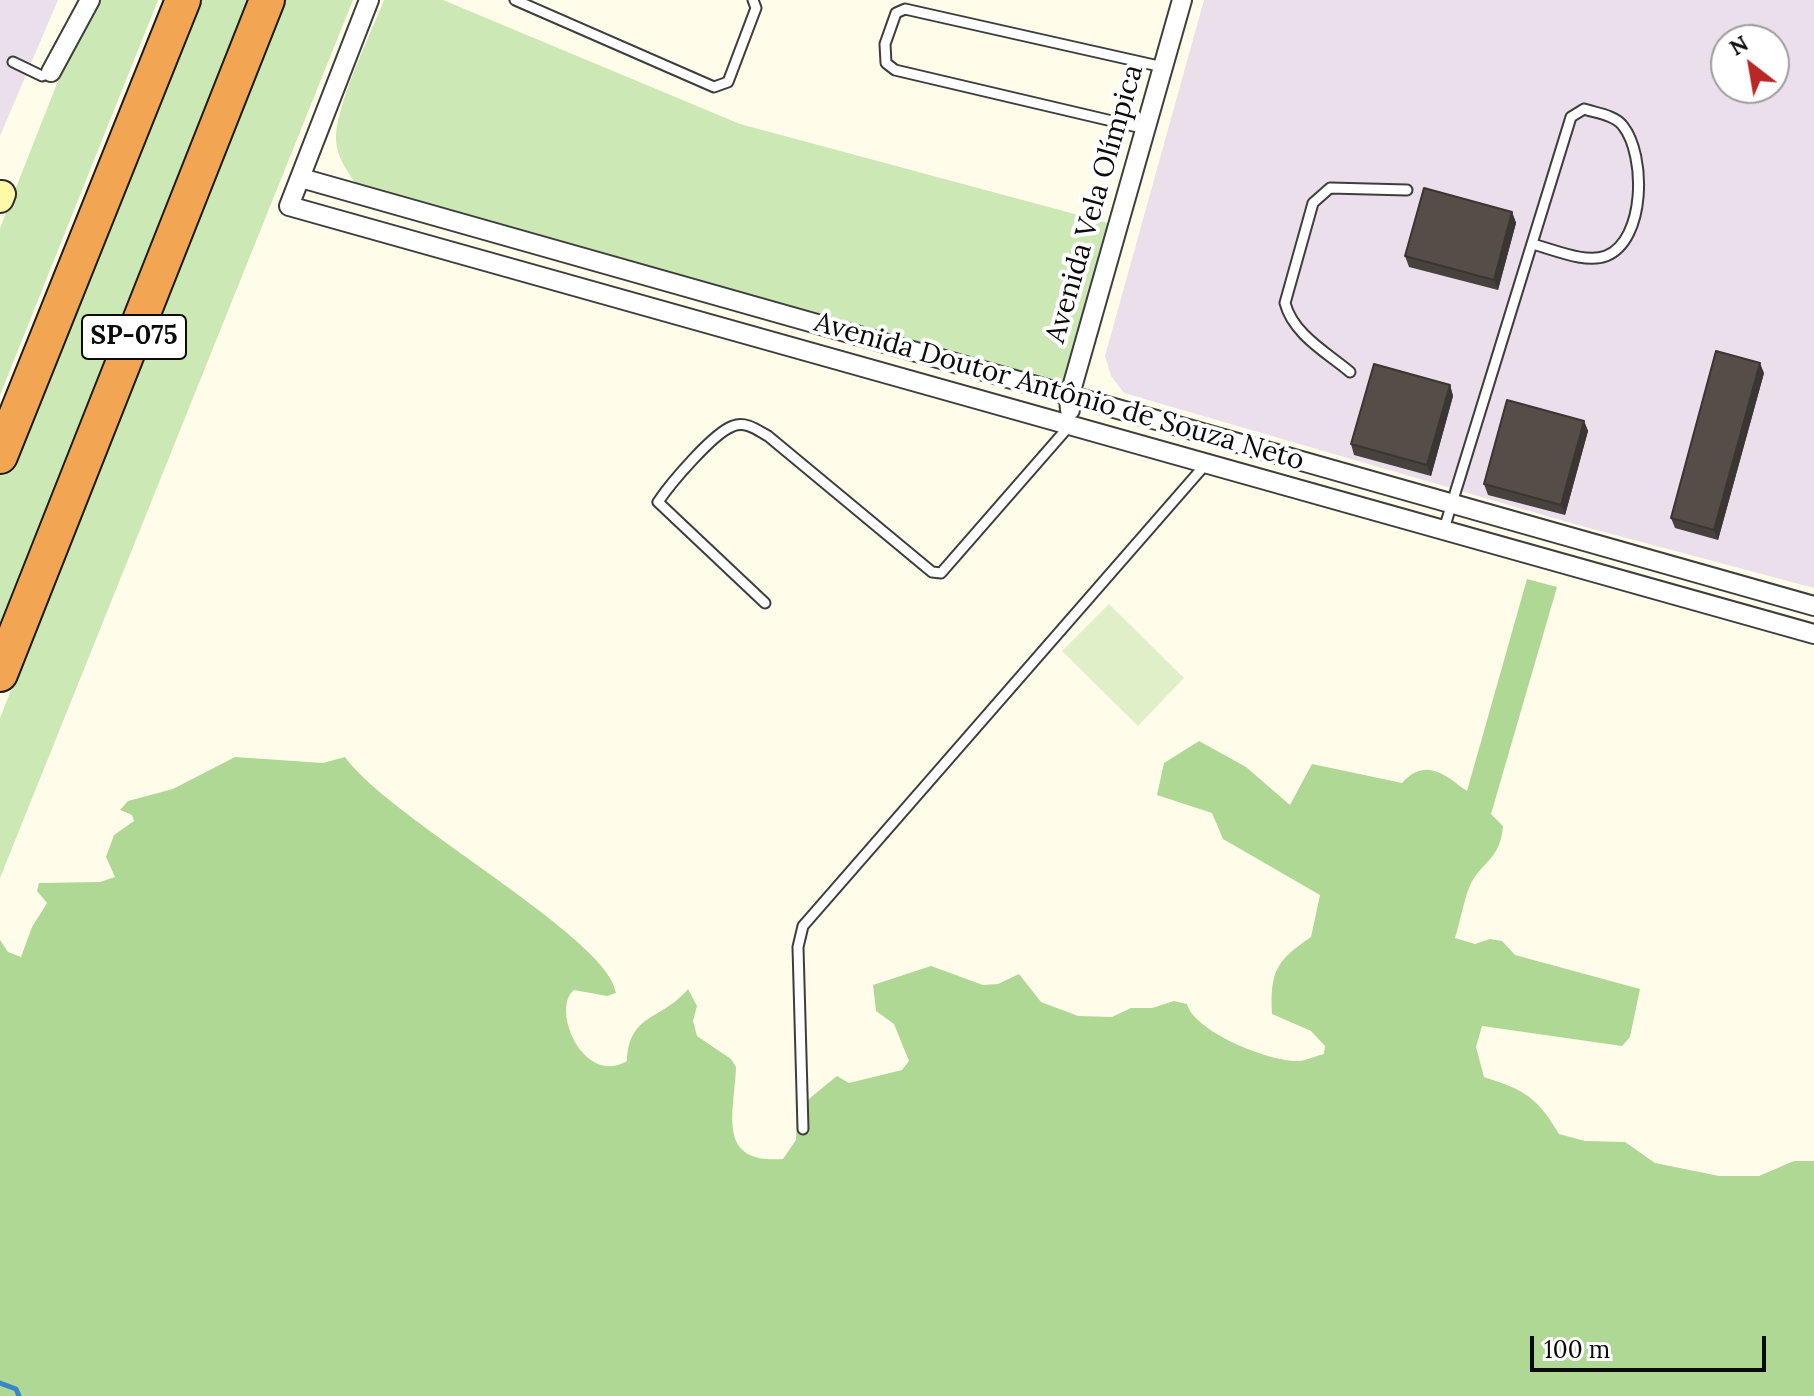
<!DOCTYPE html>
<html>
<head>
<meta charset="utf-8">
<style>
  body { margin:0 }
  #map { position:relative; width:1814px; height:1396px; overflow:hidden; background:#fffcea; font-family:Lora,serif }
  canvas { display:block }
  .north { position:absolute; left:1710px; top:24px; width:80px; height:80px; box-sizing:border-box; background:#fff; border:2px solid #9d9d9d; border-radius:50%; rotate:329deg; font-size:22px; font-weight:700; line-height:32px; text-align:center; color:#0b0b0b }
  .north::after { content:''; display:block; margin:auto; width:28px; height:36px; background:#b92826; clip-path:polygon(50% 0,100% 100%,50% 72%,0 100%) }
  .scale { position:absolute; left:1530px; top:1336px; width:236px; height:36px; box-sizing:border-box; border:4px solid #0b0b0b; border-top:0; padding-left:10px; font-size:24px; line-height:28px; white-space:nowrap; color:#0b0b0b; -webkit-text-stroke:6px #fff; paint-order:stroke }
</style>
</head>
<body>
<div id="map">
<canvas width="1814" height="1396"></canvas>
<div class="north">N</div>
<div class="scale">100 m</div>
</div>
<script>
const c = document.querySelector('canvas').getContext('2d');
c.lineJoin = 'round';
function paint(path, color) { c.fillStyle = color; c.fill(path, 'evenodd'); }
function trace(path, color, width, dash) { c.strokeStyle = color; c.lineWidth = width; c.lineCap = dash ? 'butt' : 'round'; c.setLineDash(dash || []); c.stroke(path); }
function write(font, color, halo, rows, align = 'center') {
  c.font = font + ' Lora,serif'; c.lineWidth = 8; c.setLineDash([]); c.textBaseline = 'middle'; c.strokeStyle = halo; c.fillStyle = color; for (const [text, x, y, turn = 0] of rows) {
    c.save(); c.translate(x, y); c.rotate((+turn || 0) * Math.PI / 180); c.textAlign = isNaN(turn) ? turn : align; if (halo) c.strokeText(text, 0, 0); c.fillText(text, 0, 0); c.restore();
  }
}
paint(new Path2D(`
  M0,0H58L0,136Z
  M1204,0H1814V588L1578,525L1124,393L1111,376L1105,356ZM1726,40H1774V88H1726Z`), '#eadfea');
paint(new Path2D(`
  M90,0H158L0,395V228Z
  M189,0H251L0,634V474Z
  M285,0H353L0,878V718Z
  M384,0H443L740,124L1108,223L1064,389L357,185C346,170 335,154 336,135C339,97 370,36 384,0Z`), '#cce8b5');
paint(new Path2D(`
  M1527,579L1557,587L1491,814L1503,826C1500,862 1480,861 1469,888C1463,904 1460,922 1455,938L1475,944L1490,939L1502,941L1515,955L1640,989L1630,1037L1622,1046L1482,1026L1476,1047L1484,1077C1525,1090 1537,1097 1559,1134L1585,1141L1625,1142L1655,1163L1719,1176H1759L1794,1161H1814V1396H0V940L8,952L21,957L32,927L47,903L37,891L39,883L100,882L115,877L106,857L114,835L134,821L132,815L120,810L128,801L173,789L235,757L323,763L345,757C389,819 610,938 616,993L607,996L574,990C550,1009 584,1087 627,1061C629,1013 661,1021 688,989L697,1006L693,1021L697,1036L731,1059L736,1067C734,1115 716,1164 783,1159L796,1140L797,1116L810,1098L837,1076L849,1083L902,1070L909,1061L894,1024L876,1011L873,985L931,966L983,985L998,984L1019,974L1041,1002L1078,1016L1112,1017L1131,1008H1152L1174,1001L1187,1004C1194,1032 1272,1063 1300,1061C1307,1060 1316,1056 1324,1054L1325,1046L1311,1031L1272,1014C1270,971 1276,961 1311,937L1320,895L1223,839L1212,813L1157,795L1164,763L1199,741L1246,767L1290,805L1312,764L1402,783C1426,756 1446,776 1467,791Z`), '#afd894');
paint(new Path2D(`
  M1109,604L1184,678L1138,726L1062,651Z`), '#dfefc7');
trace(new Path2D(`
  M0,1383L16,1389L19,1396`), '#3887cb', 5);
const lane = new Path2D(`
  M515,0L714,87L728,82L756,8L753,0
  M13,62L42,76L51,72
  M1146,129L895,70L886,63L885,44L896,13L905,9L1163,67
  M1350,372C1326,352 1293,334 1285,303L1313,203L1330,188L1407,190
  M1444,529L1571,117L1584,109C1596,113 1615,115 1623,126C1646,155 1646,240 1606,256C1585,264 1553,249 1532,244
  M765,603L658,502C670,484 713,433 733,426C746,421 757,430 768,436L932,572L941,573L1071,424
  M803,1129L798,947L803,926L1205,465`);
const street = new Path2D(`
  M369,0L289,206L1814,634
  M51,72L90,0
  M301,178L1814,606
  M1070,410L1069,398L1182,0`);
const secondary = new Path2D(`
  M0,199L2,194`);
const highway = new Path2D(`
  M0,456L183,0
  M0,674L267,0`);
trace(lane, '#3e3e3e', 13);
trace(street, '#3e3e3e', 22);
trace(secondary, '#2d2d2d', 30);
trace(highway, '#1c1c1c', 38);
trace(lane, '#fff', 9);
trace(street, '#fff', 18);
trace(secondary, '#fef9a6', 26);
trace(highway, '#f2a654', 34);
paint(new Path2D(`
  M1512,212L1516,223L1498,290L1409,267L1405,256Z
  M1764,373L1718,540L1675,528L1671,518Z
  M1450,385L1453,396L1431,476L1354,455L1351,444Z
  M1584,421L1588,431L1565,515L1488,495L1484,484Z`), '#48423e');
paint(new Path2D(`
  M1512,212L1516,223L1498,290L1494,280Z
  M1760,363L1764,373L1718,540L1714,530Z
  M1450,385L1453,396L1431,476L1427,465Z
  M1584,421L1588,431L1565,515L1561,505Z`), '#3b3632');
const building = new Path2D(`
  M1424,188L1512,212L1494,280L1405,256Z
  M1716,351L1760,363L1714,530L1671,518Z
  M1374,364L1450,385L1427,465L1351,444Z
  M1507,400L1584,421L1561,505L1484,484Z`);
paint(building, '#544d48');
trace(building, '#3b3632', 2);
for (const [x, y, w] of [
  [134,337,104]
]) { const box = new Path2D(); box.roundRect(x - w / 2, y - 22, w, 44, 6); c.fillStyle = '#fff'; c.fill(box); trace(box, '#0b0b0b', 2); }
write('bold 26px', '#0b0b0b', null, [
  ["SP-075",134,337]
]);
write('28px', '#0b0b0b', '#fff', [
  ["Avenida Vela Olímpica",1095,204,-74],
  ["Avenida Doutor Antônio de Souza Neto",1059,392,16]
]);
</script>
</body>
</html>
